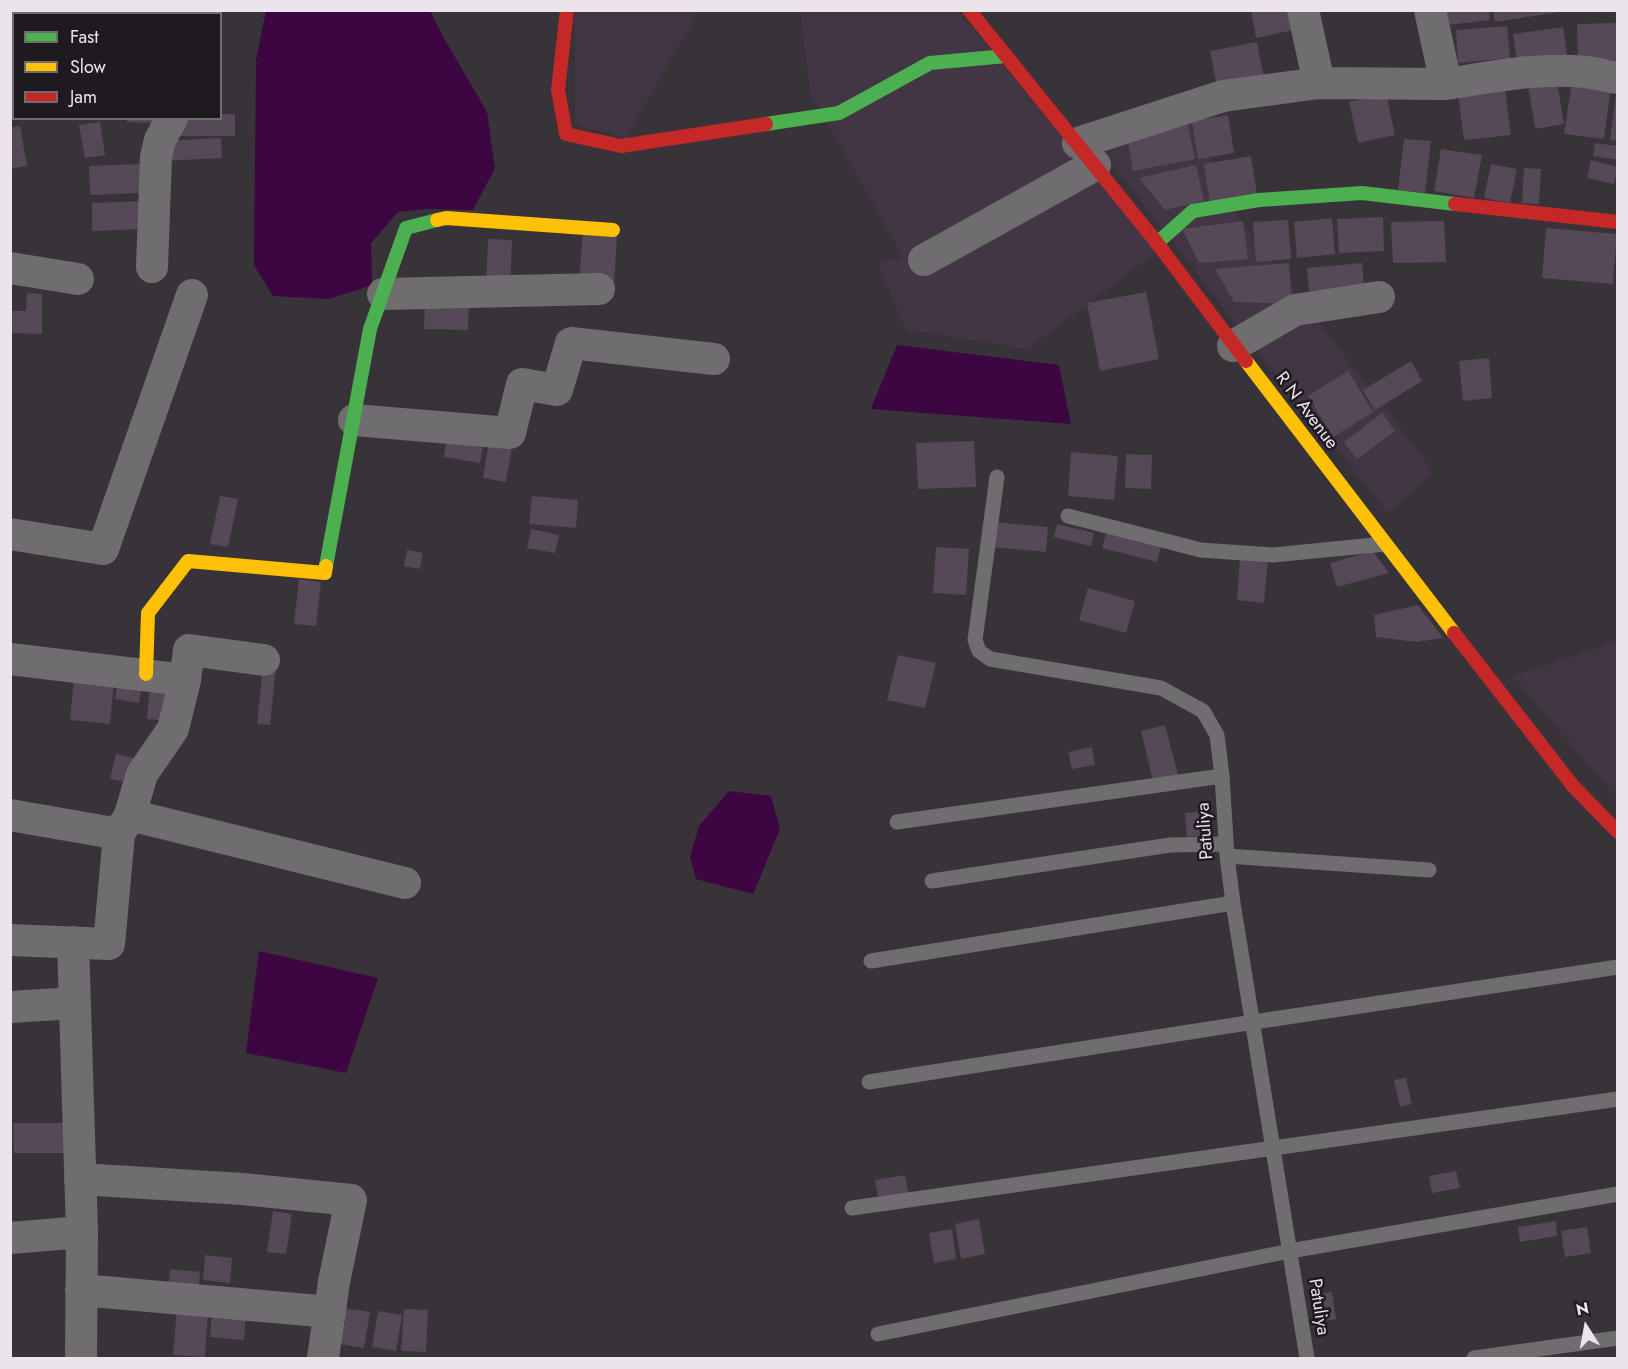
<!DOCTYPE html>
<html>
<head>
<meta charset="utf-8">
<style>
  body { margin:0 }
  #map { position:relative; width:1628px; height:1369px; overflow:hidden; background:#383338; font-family:Jost,sans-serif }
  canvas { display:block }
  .frame { position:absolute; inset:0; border:12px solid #ebe5eb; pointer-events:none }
  .legend { position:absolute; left:12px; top:12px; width:210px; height:108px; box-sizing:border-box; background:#1e1a1f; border:2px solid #706b71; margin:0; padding:8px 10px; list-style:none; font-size:18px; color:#ebe5eb }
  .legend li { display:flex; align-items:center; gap:12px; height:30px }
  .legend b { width:30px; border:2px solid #706b71 }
  .north { position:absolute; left:1556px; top:1297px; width:60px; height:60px; -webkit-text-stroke:4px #1e1a1f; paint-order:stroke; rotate:349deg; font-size:16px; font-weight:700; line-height:24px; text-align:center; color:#ebe5eb }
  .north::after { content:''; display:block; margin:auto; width:21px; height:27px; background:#ebe5eb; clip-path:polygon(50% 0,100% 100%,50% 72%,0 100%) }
</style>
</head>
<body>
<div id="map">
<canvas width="1628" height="1369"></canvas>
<div class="frame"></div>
<ul class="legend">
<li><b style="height:8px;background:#4caf50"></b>Fast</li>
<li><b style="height:8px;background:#ffc107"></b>Slow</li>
<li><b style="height:8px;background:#c62828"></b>Jam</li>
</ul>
<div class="north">N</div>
</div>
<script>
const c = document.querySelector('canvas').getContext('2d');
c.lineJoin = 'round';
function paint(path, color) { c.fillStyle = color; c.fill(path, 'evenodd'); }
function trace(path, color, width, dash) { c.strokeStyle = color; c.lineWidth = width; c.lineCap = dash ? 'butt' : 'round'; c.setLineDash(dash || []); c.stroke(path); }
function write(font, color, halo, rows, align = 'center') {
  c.font = font + ' Jost,sans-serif'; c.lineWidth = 5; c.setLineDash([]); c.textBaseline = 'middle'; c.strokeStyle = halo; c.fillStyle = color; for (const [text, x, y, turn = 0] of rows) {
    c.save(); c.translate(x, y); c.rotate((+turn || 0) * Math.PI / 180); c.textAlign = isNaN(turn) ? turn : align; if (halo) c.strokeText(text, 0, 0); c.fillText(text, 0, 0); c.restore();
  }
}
paint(new Path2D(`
  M575,11H699L626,138L575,125Z
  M800,11H958L1157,252L1028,349L905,329L878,263L903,257L810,92Z
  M1190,107L1236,215L1434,472L1388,513L1244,334L1085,128Z
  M1617,642H1618L1617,798L1513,676Z`), '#433644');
paint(new Path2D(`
  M266,11H430L445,40L487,112L495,168L473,210L425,209L398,212L371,243L372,285L329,299L273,296L254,265L256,60Z
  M897,345L1059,365L1071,424L871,409Z
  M729,791L771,796L780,829L753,894L696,879L690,857L699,826Z
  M259,951L378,978L346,1073L246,1053Z`), '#3d0542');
paint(new Path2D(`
  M1251,10H1295L1298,29L1256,38Z
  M1441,10H1489L1490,20L1448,25Z
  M1493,10H1560V12L1495,22Z
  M1617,23V64H1578L1577,24Z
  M1507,26L1510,58L1458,63L1456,30Z
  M1563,27L1568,61L1518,67L1513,34Z
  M1257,42L1265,82L1218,92L1210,51Z
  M1556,74L1564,124L1535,129L1527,79Z
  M1572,81L1611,86L1604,139L1564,134Z
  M1504,82L1511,135L1464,140L1457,87Z
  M1386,94L1395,135L1358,143L1349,102Z
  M1616,94H1618V141L1610,140Z
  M220,114H235V136H177L178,118H220Z
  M1228,115L1234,153L1198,159L1192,121Z
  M127,118H154V123L127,122Z
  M100,122L105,155L85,158L79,125Z
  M1188,125L1195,159L1133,171L1127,137Z
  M20,126L27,166L10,169V128Z
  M221,138L222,158L163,161L162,141Z
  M1404,139L1431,141L1425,193L1398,190Z
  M1595,143L1618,146V160L1593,156Z
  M1441,149L1482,155L1474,198L1434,191Z
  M1251,156L1257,195L1210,203L1204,164Z
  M1591,160L1618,167L1614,184L1587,178Z
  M141,164L142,193L90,195L89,166Z
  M1491,164L1517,169L1510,203L1484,198Z
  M1196,165L1204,201L1165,210L1139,178Z
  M1524,168L1541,169L1539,204L1522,203Z
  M142,201L143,229L92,231V203Z
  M1383,217L1384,251L1339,253L1337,219Z
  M1332,218L1335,254L1297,258L1294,222Z
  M1288,220L1291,259L1256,262L1253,222Z
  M1243,221L1248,259L1199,263L1182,229Z
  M1444,221L1446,262L1393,263L1391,222Z
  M1546,228L1617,234L1613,284L1542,278Z
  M583,232L617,235L614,285L579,283Z
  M488,239L512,240L510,286L486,285Z
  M1289,263L1292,304L1234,302L1215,269Z
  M1362,263L1364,287L1309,291L1307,268Z
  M1146,292L1159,359L1100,371L1087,303Z
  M27,293L42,294V334L10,333V311H26Z
  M425,300L469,301L468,330L424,329Z
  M1489,358L1492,398L1463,401L1459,361Z
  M1411,361L1422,381L1375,410L1363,390Z
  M1348,371L1373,412L1333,437L1308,396Z
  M1382,413L1395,431L1357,459L1344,442Z
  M448,434L484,439L480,463L444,457Z
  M974,441L976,487L918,489L916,443Z
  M489,442L512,447L506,482L483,478Z
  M1071,452L1118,456L1114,500L1068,496Z
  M1126,454L1152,455L1151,489L1125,488Z
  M220,496L238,499L228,547L210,544Z
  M532,496L578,500L576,528L529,524Z
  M994,522L1048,527L1046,552L992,547Z
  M1057,524L1094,533L1091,546L1054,537Z
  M531,529L559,535L555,553L527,548Z
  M1107,529L1162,542L1157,562L1102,548Z
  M936,547L969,549L966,595L933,593Z
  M407,550L423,553L420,569L404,566Z
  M1373,551L1389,573L1337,587L1330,563Z
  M1240,557L1268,559L1264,603L1237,600Z
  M299,579L321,582L316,626L294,624Z
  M1088,588L1135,601L1126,633L1079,620Z
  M1418,605L1443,638L1417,642L1376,637L1374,615Z
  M898,655L936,663L925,708L887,700Z
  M263,666L276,667L270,725L257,724Z
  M74,677L114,681L110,724L70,720Z
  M118,680L142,684L139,703L115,699Z
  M150,684L174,686L171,721L147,719Z
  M1165,725L1178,775L1153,781L1141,731Z
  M1092,747L1095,765L1072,769L1068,752Z
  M116,754L138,759L132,783L110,779Z
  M1205,811L1208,835L1187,837L1185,813Z
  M1406,1078L1412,1104L1400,1107L1394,1080Z
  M13,1123H64V1153H14Z
  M1456,1171L1460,1188L1432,1193L1429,1176Z
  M905,1175L909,1197L879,1202L875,1180Z
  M273,1211L292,1214L286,1254L267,1252Z
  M979,1219L985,1254L961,1259L955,1224Z
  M1556,1221L1557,1236L1520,1242L1518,1227Z
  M1587,1227L1591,1253L1565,1257L1561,1231Z
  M952,1229L956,1259L934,1263L929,1233Z
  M205,1255L232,1258L230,1283L203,1280Z
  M170,1269L200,1272L198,1298L168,1295Z
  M1332,1292L1336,1319L1320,1322L1315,1295Z
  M177,1308L208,1310L205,1357L173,1355Z
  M343,1308L370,1312L364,1348L338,1344Z
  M404,1309L428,1310L426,1352L401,1351Z
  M378,1311L402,1315L396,1351L372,1347Z
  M212,1312L246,1315L244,1340L210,1337Z`), '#554857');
trace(new Path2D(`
  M997,477L975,640L979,651L990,659L1161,688L1203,711L1217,735L1222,776L1227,856L1233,903L1307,1358
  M1068,516L1201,550L1273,555L1385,544
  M897,822L1222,776
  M1227,856L1429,870
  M932,881L1170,845L1226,844
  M871,961L1233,903
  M869,1082L1254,1022L1618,967
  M852,1208L1618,1099
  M878,1334L1290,1251L1618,1194
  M1474,1358L1618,1338`), '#6f6d6f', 15);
trace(new Path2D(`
  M1303,10L1319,83
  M49,14L56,10
  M10,27H14
  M1446,84C1492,77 1539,67 1585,72C1596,73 1607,76 1618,78
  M1078,143L1223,96L1319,83L1446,84L1430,10
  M924,260L1095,165
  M152,267L156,157L160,140L172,118
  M10,268L78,279
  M383,294L599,289
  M1233,346L1295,310L1379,297
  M354,420L510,433L522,384L557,390L571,343L714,359
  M10,534L103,549L192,295
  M10,659L185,680L173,729L142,774L130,815L119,834L109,944L10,940
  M185,680L189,650L264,660
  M10,815L119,834
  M130,815L405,883
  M73,942L82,1232L81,1358
  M10,1007L75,1003
  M80,1179L243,1189L351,1200L334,1282L323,1358
  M10,1238L82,1232
  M81,1290L330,1312`), '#6f6d6f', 32);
trace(new Path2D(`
  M766,124L839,113L930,63L1006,56
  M1157,243L1193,211L1259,200L1362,193L1455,204
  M326,566L370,329L406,228L437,220`), '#4caf50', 14);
trace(new Path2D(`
  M437,220L446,218L613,230
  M1246,361L1454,633
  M146,674L148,613L188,561L325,573L326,566`), '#ffc107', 14);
trace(new Path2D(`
  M567,10L558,90L566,134L621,146L766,124
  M969,10L1157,243L1246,361
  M1455,204L1618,222
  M1454,633L1573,786L1618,832`), '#c62828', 14);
write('18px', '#ebe5eb', '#1e1a1f', [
  ["R N Avenue",1306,411,53],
  ["Patuliya",1206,831,-94],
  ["Patuliya",1318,1307,81]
]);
</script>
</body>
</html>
